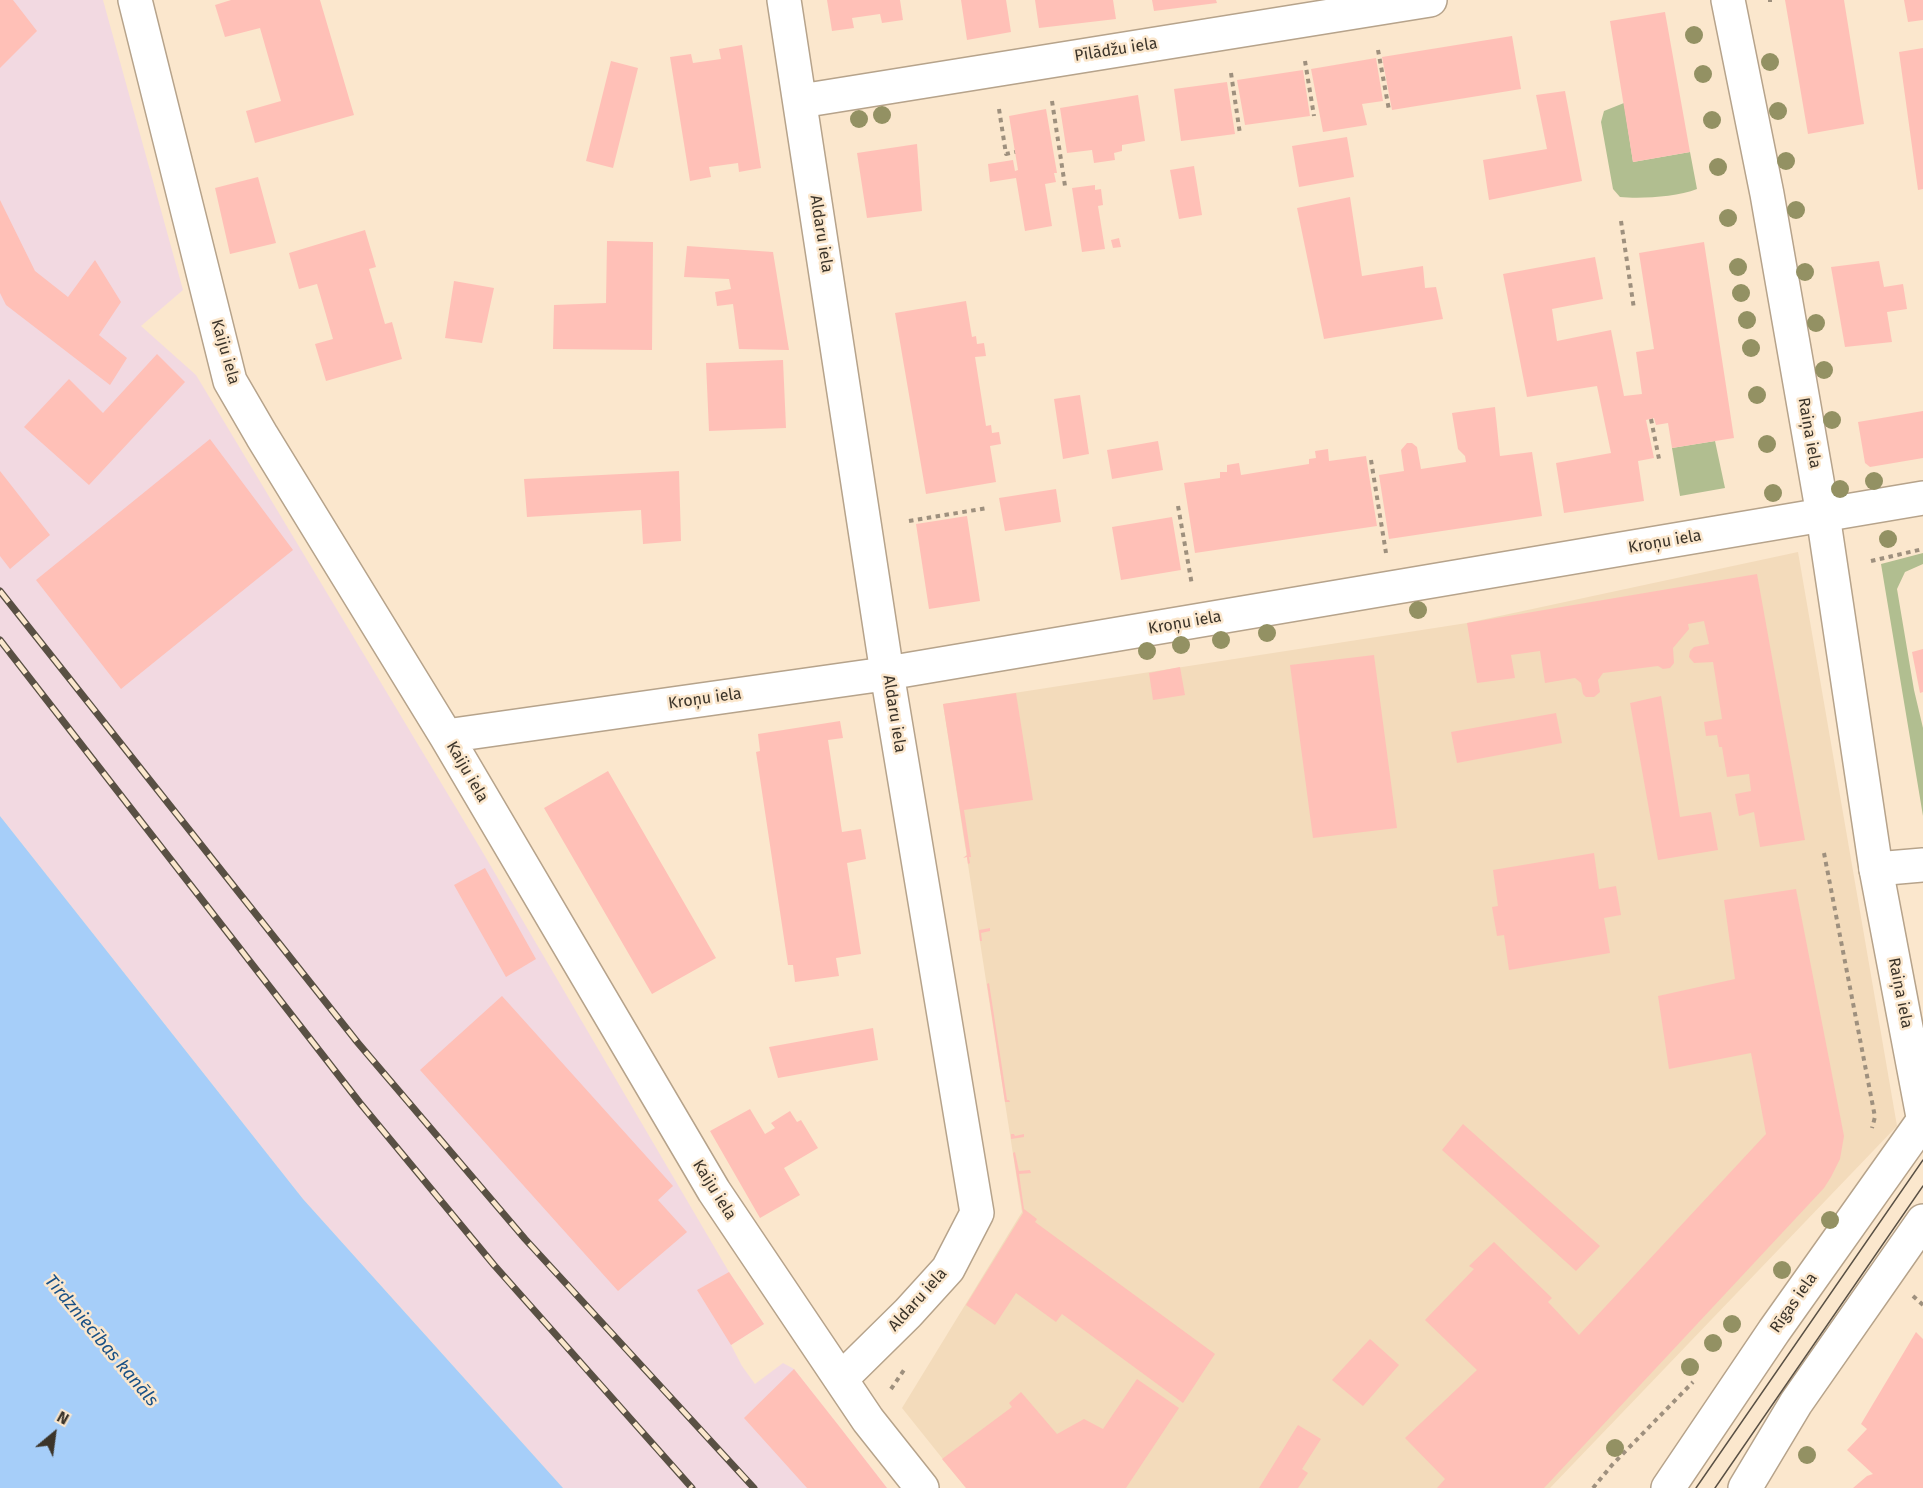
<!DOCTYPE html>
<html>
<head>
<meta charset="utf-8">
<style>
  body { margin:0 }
  #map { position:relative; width:1923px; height:1488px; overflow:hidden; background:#fbe7cd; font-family:"Fira Sans",sans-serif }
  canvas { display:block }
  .north { position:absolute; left:24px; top:1404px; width:60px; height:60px; -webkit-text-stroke:4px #fbe7cd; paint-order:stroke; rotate:29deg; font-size:16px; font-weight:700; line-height:24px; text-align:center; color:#3b342a }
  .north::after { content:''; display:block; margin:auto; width:21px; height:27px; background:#3b342a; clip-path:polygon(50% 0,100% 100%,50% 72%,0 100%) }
</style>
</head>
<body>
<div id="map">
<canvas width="1923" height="1488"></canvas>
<div class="north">N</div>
</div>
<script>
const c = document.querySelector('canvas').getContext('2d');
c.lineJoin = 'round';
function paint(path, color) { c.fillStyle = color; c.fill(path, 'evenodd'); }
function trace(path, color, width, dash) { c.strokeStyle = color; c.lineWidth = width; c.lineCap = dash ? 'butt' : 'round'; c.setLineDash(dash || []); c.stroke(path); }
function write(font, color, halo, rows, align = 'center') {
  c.font = font + ' "Fira Sans",sans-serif'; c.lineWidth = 5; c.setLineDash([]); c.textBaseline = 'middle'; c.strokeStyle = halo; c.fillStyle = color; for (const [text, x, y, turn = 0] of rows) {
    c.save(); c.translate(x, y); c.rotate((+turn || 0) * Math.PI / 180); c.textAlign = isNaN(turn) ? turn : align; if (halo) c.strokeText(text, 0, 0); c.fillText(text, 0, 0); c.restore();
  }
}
paint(new Path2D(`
  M1798,552L1897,1126L1550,1488H966L902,1408L1022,1212L943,704L1467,623Z`), '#f3dbbb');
paint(new Path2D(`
  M0,0H103L183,290L141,326L196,375L479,846L729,1272L764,1324L731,1345L742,1366L755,1384L783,1363L794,1369L887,1488H563L303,1199L0,816Z`), '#f2d9e1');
paint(new Path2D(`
  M1624,103L1633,162L1690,152L1697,189C1676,197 1641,199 1620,197L1613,189L1601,122L1604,111Z
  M1715,441L1725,488L1680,496L1672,448Z
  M1923,553V564L1905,572L1897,589L1914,690L1923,728V816L1881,564Z`), '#b1be90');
paint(new Path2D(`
  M0,816L303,1199L563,1488H0Z`), '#a6cef9');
paint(new Path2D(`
  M0,0H13L37,31L0,68Z
  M231,0H320L354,115L255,143L246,111L281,101L260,28L225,37L215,5Z
  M827,0H900L903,20L882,23L880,14L852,18L854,28L832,31Z
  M961,0H1006L1011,32L967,40Z
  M1035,0H1113L1116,19L1039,28Z
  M1152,0H1216L1217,3L1154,11Z
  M1785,0H1844L1864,124L1808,134Z
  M1904,0H1923V20L1908,22Z
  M1665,12L1690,152L1633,162L1610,21Z
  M1512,36L1521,89L1392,110L1382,57Z
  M742,45L761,168L739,172L738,163L709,167L711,177L690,181L670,57L691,54L693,63L721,59L719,49Z
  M1923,48V189L1918,190L1899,52Z
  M1376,58L1383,101L1362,104L1367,125L1323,132L1311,69Z
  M611,61L638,68L613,168L586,161Z
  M1303,70L1310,116L1245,125L1237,80Z
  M1227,82L1235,134L1181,141L1174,89Z
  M1565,91L1582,181L1489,200L1483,160L1547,149L1536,95Z
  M1138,95L1145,141L1122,145V151L1114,153L1115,160L1094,163L1092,150L1067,153L1060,108Z
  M1046,109L1057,173H1054L1056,182L1045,184L1052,226L1025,231L1016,178L990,182L988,164L1013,160L1015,171L1018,170L1009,116Z
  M1347,137L1354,177L1299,187L1292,146Z
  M917,144L922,211L867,218L857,153Z
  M1194,166L1202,215L1179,219L1170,170Z
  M258,177L276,243L230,254L215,188Z
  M1095,185V190L1101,189L1103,205L1098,206L1105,249L1082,252L1072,188Z
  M1350,197L1362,276L1423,266L1425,288L1436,287L1443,319L1324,339L1297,208Z
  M0,200L35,271L68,297L95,260L121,302L99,335L127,358L110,385L6,305L0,293Z
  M365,230L376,267L369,269L385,324L392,322L402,359L326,381L315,344L333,339L317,284L299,289L289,253Z
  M1119,238L1121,247L1113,248L1111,240Z
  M607,241L653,242L652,350L553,349L554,305L606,303Z
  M1704,242L1734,438L1672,448L1668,423L1656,425L1654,418L1646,420L1654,458L1638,461L1644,501L1564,513L1556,463L1611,453L1597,386L1527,397L1503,274L1595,257L1603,299L1552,309L1557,341L1611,330L1624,396L1642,394L1636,352L1654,349L1639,253Z
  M687,246L773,252L789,350L739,349L733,304L717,306L715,292L731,289L729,279L684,277Z
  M1879,261L1884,287L1903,284L1907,309L1887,312L1892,342L1845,347L1831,267Z
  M454,281L494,288L482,343L445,338Z
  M966,301L972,337L976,336L977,344L984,343L986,356L975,357L986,426L991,425L992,433L999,432L1001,444L990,446L996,482L926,494L895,313Z
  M157,354L185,382L89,485L24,427L69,379L103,413Z
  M783,360L786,428L709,431L706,363Z
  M1080,395L1089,454L1063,459L1054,399Z
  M1495,407L1500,456L1532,452L1542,516L1389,539L1379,475L1404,471L1401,450L1407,443H1412L1417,447L1421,469L1466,462L1465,456L1458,449L1452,413Z
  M1923,411V458L1870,467L1865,463L1858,422Z
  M210,439L293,550L121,689L36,580Z
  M1158,441L1163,470L1112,479L1107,450Z
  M1328,449L1329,461L1366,456L1377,526L1195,553L1184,483L1220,478V472H1227V465L1239,463L1241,475L1309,464V459L1316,458L1315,451Z
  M0,471L50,535L10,569L0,556Z
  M679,471L681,541L643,544L641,510L527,517L524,479Z
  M1056,489L1061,522L1005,531L999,498Z
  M967,516L980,601L929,609L916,524Z
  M1172,517L1181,570L1121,580L1112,527Z
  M1757,574L1805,840L1760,847L1754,812L1739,816L1735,794L1751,791L1749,774L1727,777L1722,747H1719L1717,735L1706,736L1704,722L1722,719L1713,662L1694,663L1689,657L1690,651L1694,647L1709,644L1704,621L1688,624L1689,629L1673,648L1674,663L1670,668L1663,669L1658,666L1603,673L1598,680L1600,692L1594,697H1586L1583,694L1581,683L1575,678L1545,683L1540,651L1511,655L1515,678L1477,683L1467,623Z
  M1923,649V692L1920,693L1912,652Z
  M1374,655L1397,828L1313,838L1290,665Z
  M1180,667L1185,695L1153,700L1149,673Z
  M1016,693L1033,800L964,810L971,857H969L970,863L968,864L967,857L963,858L967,855L943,704Z
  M1661,696L1680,817L1711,812L1718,850L1658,860L1630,703Z
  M1556,713L1562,743L1457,763L1451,732Z
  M840,721L843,738L828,740L842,832L861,829L866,859L847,863L861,954L836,958L839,976L795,982L793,965H788L756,752L760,751L758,734Z
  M608,771L716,958L652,994L544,808Z
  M1594,853L1599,889L1616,886L1621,915L1604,918L1610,953L1509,970L1504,935L1497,936L1492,907L1498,906L1493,870Z
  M485,868L536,959L506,977L454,885Z
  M1796,889L1844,1136L1840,1159L1831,1177L1824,1188L1544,1488H1437L1445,1479L1405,1438L1477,1370L1425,1320L1474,1269L1469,1266L1494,1242L1552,1298L1548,1302L1579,1335L1766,1134L1751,1053L1669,1069L1658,996L1735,979L1724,900Z
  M990,928V931L981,933L982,941H980L979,930Z
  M989,983L1007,1100H1009L1010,1102H1005L987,984Z
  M502,996L673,1186L658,1200L687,1232L618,1291L420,1070Z
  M873,1028L878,1060L778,1078L769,1047Z
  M750,1109L765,1134L775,1128L771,1123L790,1111L797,1122L801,1120L818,1148L784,1168L800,1195L760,1218L710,1131Z
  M1463,1124L1600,1246L1576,1271L1442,1150Z
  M1011,1134H1014L1015,1136L1024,1134V1137L1011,1139Z
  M1015,1152L1019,1171L1030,1170L1031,1173L1019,1174L1024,1209L1037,1219L1035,1222L1215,1354L1183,1403L1062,1314L1056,1322L1016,1293L995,1325L966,1305L1023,1213L1013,1153Z
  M729,1272L764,1324L731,1345L697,1290Z
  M1916,1332L1923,1339V1488H1853L1867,1476L1873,1474L1847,1450L1867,1429L1861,1424Z
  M1370,1339L1399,1365L1363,1406L1332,1380Z
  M794,1369L839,1426L887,1488H807L744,1418Z
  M1137,1379L1179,1408L1126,1488H966L942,1459L1012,1407L1009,1403L1021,1392L1057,1434L1084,1419L1103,1429Z
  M1298,1425L1321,1439L1302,1469L1308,1473L1298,1488H1259Z`), '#ffc0b7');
const street = new Path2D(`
  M135,0L230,381L262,436L446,736L714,1191L868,1420L922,1488
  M784,0L887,673L977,1213L948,1269L908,1313L841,1379
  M801,101L1430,0
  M446,736L870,676L1923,498
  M1876,869L1923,865`);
const secondary = new Path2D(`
  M1728,0L1767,194L1823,515L1876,869L1923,1117
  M1668,1488L1774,1331L1923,1121
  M1745,1488L1796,1403L1923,1221`);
trace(street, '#b6a38b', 36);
trace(secondary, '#b6a38b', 36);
trace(new Path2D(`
  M1770,0V2
  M1378,50L1389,110
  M1305,61L1314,116
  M1231,73L1240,134
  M1052,101L1065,186
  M999,109L1006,154L1015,152
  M1621,221L1634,309
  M1651,419L1659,459
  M1371,460L1386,553
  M1178,506L1192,585
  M909,521L987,508
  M1871,561L1923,549
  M1824,853L1875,1117L1872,1128
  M1913,1296L1923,1305
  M891,1389L904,1370
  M1593,1488L1612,1465L1693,1382`), '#9e907e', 4, [4.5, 4.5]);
trace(street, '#fff', 33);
trace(secondary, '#fff', 33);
trace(new Path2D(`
  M1696,1488L1923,1160
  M1715,1488L1923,1186`), '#595044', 1.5);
const rail = new Path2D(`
  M0,591L358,1043L525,1239L754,1488
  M0,640L360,1103L494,1265L692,1488`);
trace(rail, '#595044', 7);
trace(rail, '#fbe7cd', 4.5, [14]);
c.fillStyle = '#939163';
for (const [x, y] of [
  [1694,35],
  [1770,62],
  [1703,74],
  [1778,111],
  [882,115],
  [859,119],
  [1712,120],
  [1786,161],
  [1718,167],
  [1796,210],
  [1728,218],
  [1738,267],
  [1805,272],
  [1741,293],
  [1747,320],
  [1816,323],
  [1751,348],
  [1824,370],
  [1757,395],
  [1832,420],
  [1767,444],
  [1874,481],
  [1840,489],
  [1773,493],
  [1888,539],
  [1418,610],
  [1267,633],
  [1221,640],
  [1181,645],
  [1147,651],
  [1830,1220],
  [1782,1270],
  [1732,1324],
  [1713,1343],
  [1690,1367],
  [1615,1448],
  [1807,1455]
]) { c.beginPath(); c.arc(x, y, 9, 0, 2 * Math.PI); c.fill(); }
write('16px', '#3b342a', '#fbe7cd', [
  ["Pīlādžu iela",1116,50,-9],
  ["Aldaru iela",821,234,81],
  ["Kaiju iela",225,352,74],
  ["Raiņa iela",1809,433,80],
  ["Kroņu iela",1665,542,-10],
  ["Kroņu iela",1185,623,-10],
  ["Kroņu iela",705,699,-8],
  ["Aldaru iela",894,714,81],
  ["Kaiju iela",467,772,60],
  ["Raiņa iela",1900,993,79],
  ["Kaiju iela",714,1190,58],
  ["Aldaru iela",918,1300,-48],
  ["Rīgas iela",1794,1303,-55]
]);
write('italic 18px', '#195085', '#fbe7cd', [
  ["Tirdzniecības kanāls",101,1341,50]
]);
</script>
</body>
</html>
